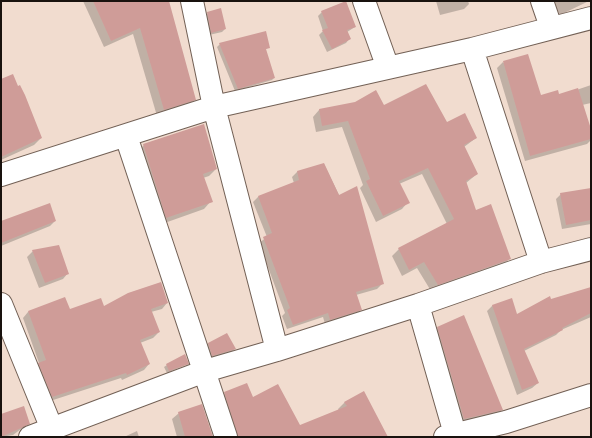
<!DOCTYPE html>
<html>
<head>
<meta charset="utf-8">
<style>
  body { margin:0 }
  #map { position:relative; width:592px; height:438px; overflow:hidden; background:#f1dccf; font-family:"Fira Sans",sans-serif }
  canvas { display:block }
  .frame { position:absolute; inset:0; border:2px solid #19120e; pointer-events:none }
</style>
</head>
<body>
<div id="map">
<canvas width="592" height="438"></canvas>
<div class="frame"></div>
</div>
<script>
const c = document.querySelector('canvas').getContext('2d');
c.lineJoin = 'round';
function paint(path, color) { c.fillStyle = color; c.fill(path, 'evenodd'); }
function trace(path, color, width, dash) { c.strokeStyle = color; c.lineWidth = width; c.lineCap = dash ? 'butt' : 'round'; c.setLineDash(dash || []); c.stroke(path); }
paint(new Path2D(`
  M83,1H168L195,99L188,106L157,116L133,34L104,47Z
  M436,1H468L469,4L464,9L440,15Z
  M553,1H589L560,15Z
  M322,12L355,27L347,32L350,38L346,43L327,52L319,35L323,31L318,16Z
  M208,13L225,29L222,32L209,35L205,16Z
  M220,44L269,47L265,50L274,78L272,80L235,91L217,47Z
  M503,62L540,96H559L591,85V103L582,105L591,133V140L587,144L525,161L497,68Z
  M1,80L17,88L41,138L34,145L1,160Z
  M383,107L446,124L476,138L464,147L477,174L466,183L475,211L509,259L503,266L431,291L417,268L402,276L392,256L399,249L447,224L422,174L399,184L408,202L402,209L376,222L360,188L363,185L342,127L316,132L313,117L319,110Z
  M144,145L216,169L209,176L203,178L211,201L204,209L159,225L136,153Z
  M324,164L382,284L377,289L356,295L361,309L356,315L325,324L323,317L287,329L282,316L285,313L259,243L267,237L253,202L258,197L294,183L292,177L297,172Z
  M591,191V224L562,229L556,199L561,194Z
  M55,221L50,226L1,246V222Z
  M33,251L68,273L63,279L39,288L27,257Z
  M591,288V317L561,330L556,335L524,351L538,383L532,388L517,395L487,311L493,305L517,315L551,300Z
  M65,298L69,310L167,303L162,309L151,312L159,332L153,338L140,343L149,364L144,370L122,380L121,378L47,402L33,369L39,363L23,318L28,312Z
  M438,328L502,410L496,415L459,424L432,333Z
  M208,343L235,349L229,354L207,361L203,349Z
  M187,364L167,373L164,367L167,365Z
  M225,393L252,399L300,427L339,411L338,409L345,402L387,437H231L218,400Z
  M179,413L212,437H177L172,419Z
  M1,415L29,423L13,435L1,437Z
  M137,431L139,437H124Z`), '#0003');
paint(new Path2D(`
  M93,1H169L196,100L164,110L140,28L111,41Z
  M346,1L356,27L347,30L351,39L332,49L322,30L328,28L321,11Z
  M221,8L226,29L211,33L207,12Z
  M266,31L270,48L266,49L275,78L238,89L219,43Z
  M528,54L541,95L558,90L559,94L578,88L591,129V139L530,156L503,61Z
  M13,74L18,86L20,85L25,95L42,138L1,157V79Z
  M426,84L447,122L465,113L477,138L464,145L478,174L466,181L476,210L491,204L511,259L438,285L424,262L409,270L398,248L454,219L428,168L399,181L410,203L383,216L366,181L370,179L348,121L322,126L319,109L355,102L376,90L384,105Z
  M204,124L217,169L203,174L213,202L166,218L143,144Z
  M324,163L339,195L357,186L384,284L356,292L362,310L330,320L328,313L293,325L287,310L290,308L263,237L272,233L258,196L299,180L297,171Z
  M591,188V220L566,225L560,193Z
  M50,203L56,221L1,243V221Z
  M59,245L69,274L45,283L32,250Z
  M161,282L168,303L151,309L160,332L140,340L150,364L127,375L126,373L52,397L38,363L46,360L28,311L65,297L70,309L101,298L104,306L128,293Z
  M591,287V313L562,328L563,330L524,349L539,383L522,390L492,305L512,298L517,314L550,296L551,299Z
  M464,315L503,410L464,419L437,327Z
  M227,333L236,349L212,356L208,343Z
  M185,354L189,364L169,371L166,364Z
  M247,383L253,397L278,384L300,425L347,406L344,402L364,391L388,437H238L224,392Z
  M202,404L213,437H185L178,412Z
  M24,406L30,424L1,437V414Z`), '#cf9c98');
const minor = new Path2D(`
  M192,1L214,107L277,350
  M364,1L388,68
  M542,1L551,27
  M472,49L541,262
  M126,136L226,437
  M1,175L214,107L472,49L591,18
  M1,304L52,429
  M418,305L455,434
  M30,437L205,371L277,350L418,305L541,262L591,249
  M445,437L506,422L591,395`);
trace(minor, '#726055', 24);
trace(minor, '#fff', 22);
</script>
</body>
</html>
